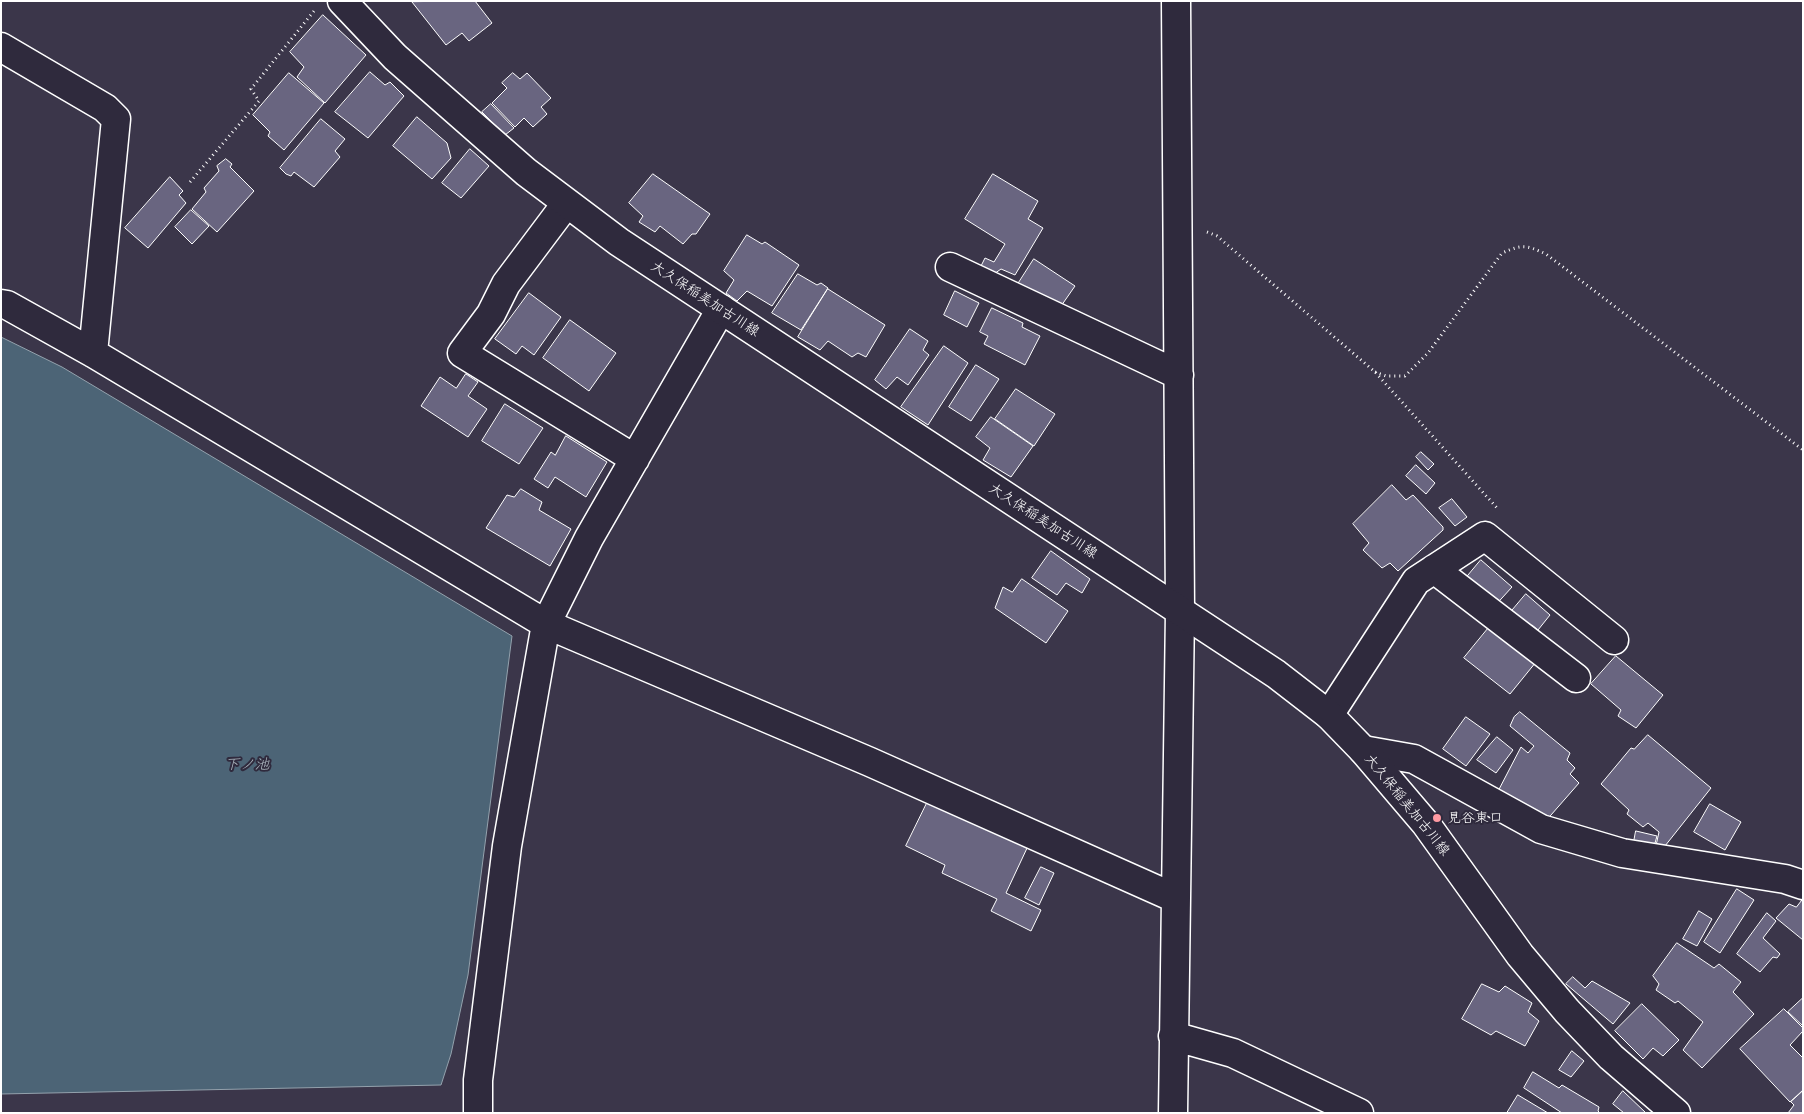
<!DOCTYPE html>
<html>
<head>
<meta charset="utf-8">
<style>
  body { margin:0 }
  #map { position:relative; width:1804px; height:1114px; overflow:hidden; background:#3b364a; font-family:"Playpen Sans",sans-serif }
  canvas { display:block }
  .frame { position:absolute; inset:0; border:2px solid #fff; pointer-events:none }
</style>
</head>
<body>
<div id="map">
<canvas width="1804" height="1114"></canvas>
<div class="frame"></div>
</div>
<script>
const c = document.querySelector('canvas').getContext('2d');
c.lineJoin = 'round';
function paint(path, color) { c.fillStyle = color; c.fill(path, 'evenodd'); }
function trace(path, color, width, dash) { c.strokeStyle = color; c.lineWidth = width; c.lineCap = dash ? 'butt' : 'round'; c.setLineDash(dash || []); c.stroke(path); }
function write(font, color, halo, rows, align = 'center') {
  c.font = font + ' "Playpen Sans","Klee One",sans-serif'; c.lineWidth = 4; c.setLineDash([]); c.textBaseline = 'middle'; c.strokeStyle = halo; c.fillStyle = color; for (const [text, x, y, turn = 0] of rows) {
    c.save(); c.translate(x, y); c.rotate((+turn || 0) * Math.PI / 180); c.textAlign = isNaN(turn) ? turn : align; if (halo) c.strokeText(text, 0, 0); c.fillText(text, 0, 0); c.restore();
  }
}
const water = new Path2D(`
  M1,337L62,367L512,636L468,975L451,1054L441,1085L1,1094Z`);
paint(water, '#4c6476');
trace(water, '#94a2ad', 1);
const building = new Path2D(`
  M475,1L492,23L469,41L462,33L446,45L412,2Z
  M323,15L366,55L325,103L297,77L304,67L290,52Z
  M370,72L385,85L390,82L404,96L368,138L335,112Z
  M289,73L324,103L284,150L268,136L270,132L253,115Z
  M513,73L520,79L527,73L551,98L541,107L547,114L533,127L524,118L515,127L492,103L507,88L502,83Z
  M491,104L514,128L505,135L482,112Z
  M417,117L447,143L451,158L432,179L393,146Z
  M321,119L345,139L335,151L340,157L314,187L294,172L291,176L286,174L280,168Z
  M470,149L489,166L461,198L442,183Z
  M226,159L232,164L230,167L254,191L217,232L192,209L206,192L204,188L219,171L217,166Z
  M653,174L710,214L696,234H692L683,244L660,226L655,232L639,222L643,216L629,203Z
  M993,174L1038,201L1028,219L1043,228L1015,275L1001,269L994,274L981,266L985,258L994,262L1005,244L965,219Z
  M170,177L183,191L179,195L186,203L148,248L125,228Z
  M191,210L209,226L192,244L175,227Z
  M747,235L762,244L765,242L799,265L772,306L747,291L737,301L726,293L734,280L724,271Z
  M1034,259L1075,286L1059,309L1018,284Z
  M798,274L817,285L821,283L828,288L801,330L772,313Z
  M828,289L885,325L866,357L858,353L852,357L828,341L820,350L798,337Z
  M955,291L979,303L967,327L944,315Z
  M529,293L561,317L534,355L522,346L516,354L495,339Z
  M992,308L1023,323L1022,327L1040,336L1025,365L984,344L988,336L980,332Z
  M570,320L616,353L589,391L543,358Z
  M910,329L928,341L923,350L929,355L908,385L897,377L886,389L875,380Z
  M944,346L968,363L928,425L901,407Z
  M976,365L999,379L971,421L949,407Z
  M466,374L478,382L468,396L487,409L468,437L421,406L440,377L456,388Z
  M1016,389L1055,414L1034,446L995,419Z
  M505,404L543,428L519,464L482,441Z
  M991,417L1033,446L1011,477L983,460L990,448L976,437Z
  M566,436L607,462L586,497L555,477L548,488L534,479L551,452L555,455Z
  M1421,452L1434,464L1428,470L1416,457Z
  M1416,465L1435,483L1426,494L1406,476Z
  M1392,485L1406,500L1413,495L1443,527V530L1398,571L1390,563L1382,568L1363,550L1369,543L1353,524Z
  M521,489L542,502L539,510L571,529L550,566L486,528L507,495L514,497Z
  M1452,499L1467,517L1455,526L1439,508Z
  M1051,551L1090,579L1082,593L1066,583L1057,595L1032,578Z
  M1481,560L1512,587L1492,609L1461,584Z
  M1022,579L1068,611L1046,643L995,608L1003,587L1012,592Z
  M1526,594L1550,615L1538,630L1532,625L1523,632L1505,619Z
  M1491,625L1536,662L1510,694L1464,658Z
  M1616,656L1663,695L1636,728L1618,716L1621,710L1591,684Z
  M1520,712L1570,753L1567,760L1575,768L1570,774L1579,783L1544,823L1495,797L1521,747L1528,753L1534,746L1510,726L1514,717Z
  M1466,717L1490,734L1466,766L1443,749Z
  M1648,735L1711,788L1661,851L1655,850L1659,832L1648,823L1643,827L1627,814L1629,810L1601,784L1631,748L1634,749Z
  M1497,737L1513,750L1496,773L1477,760Z
  M929,799L1028,846L1006,893L1041,910L1031,931L991,911L997,899L942,873L945,865L906,846Z
  M1710,804L1741,822L1725,850L1694,832Z
  M1636,831L1657,836L1653,850L1633,847Z
  M1041,867L1054,873L1039,905L1025,898Z
  M1737,889L1754,900L1720,953L1704,942Z
  M1803,899V940L1776,918L1789,904L1796,907Z
  M1699,911L1712,919L1697,946L1683,939Z
  M1767,913L1776,921L1763,938L1780,954L1777,958L1773,957L1760,972L1737,954Z
  M1677,943L1714,968L1719,964L1741,982L1733,992L1754,1014L1702,1068L1683,1050L1703,1022L1678,1001L1675,1003L1656,990L1659,984L1653,976Z
  M1573,977L1585,988L1592,981L1630,1003L1613,1024L1566,984Z
  M1482,984L1499,992L1505,986L1532,1003L1528,1012L1539,1021L1525,1046L1496,1031L1491,1035L1462,1019Z
  M1803,998V1026L1788,1012Z
  M1642,1004L1679,1040L1663,1056L1653,1048L1643,1059L1615,1031Z
  M1784,1009L1803,1028V1031L1790,1045L1803,1058V1090L1790,1102L1740,1049Z
  M1572,1051L1584,1061L1571,1077L1559,1070Z
  M1533,1072L1559,1088L1562,1085L1599,1107L1598,1111L1600,1113H1562L1524,1088Z
  M1623,1091L1646,1113H1624L1613,1104Z
  M1803,1091V1113H1788L1794,1105L1791,1102Z
  M1518,1095L1548,1113H1507Z`);
paint(building, '#696580');
trace(building, '#fff', 1);
const minor = new Path2D(`
  M1,47L105,108L116,119L93,353
  M566,204L506,284L491,314L462,353L635,459
  M950,267L1179,375
  M1,304L7,305L93,353L546,624L870,762L1175,898
  M1434,569L1576,678
  M1329,715L1416,581L1485,536L1614,640
  M1363,750L1414,759L1541,829L1622,853L1785,879L1803,885
  M1173,1036L1233,1053L1359,1113
  M478,1113V1080L507,846L546,624L589,538L721,309
  M1173,1113L1180,611L1176,1`);
const secondary = new Path2D(`
  M342,1L395,57L526,172L619,242L1276,674L1329,715L1363,750L1426,824L1520,955L1567,1011L1611,1057L1676,1113`);
trace(minor, '#fff', 31);
trace(secondary, '#fff', 31);
trace(new Path2D(`
  M190,182L259,101L251,89L314,11
  M1207,232L1217,236L1375,372L1497,508
  M1375,372L1386,376H1405L1428,353L1502,253C1523,244 1526,245 1546,254L1803,450`), '#fff', 3, [1, 4]);
trace(minor, '#2f2a3d', 28);
trace(secondary, '#2f2a3d', 28);
for (const [x, y, r, color] of [
  [1437,818,5,"#ff9aa2"]
]) { const dot = new Path2D(); dot.arc(x, y, r, 0, 2 * Math.PI); c.fillStyle = color; c.fill(dot); trace(dot, '#2f2a3d', 2); }
write('14px', '#fff', '#2f2a3d', [
  ["大久保稲美加古川線",705,299,33],
  ["大久保稲美加古川線",1043,521,33],
  ["大久保稲美加古川線",1407,805,51]
]);
write('14px', '#fff', '#2f2a3d', [
  ["見谷東口",1447,818]
], 'left');
write('italic 15px', '#aeb9c1', '#2f2a3d', [
  ["下ノ池",247,765]
]);
</script>
</body>
</html>
